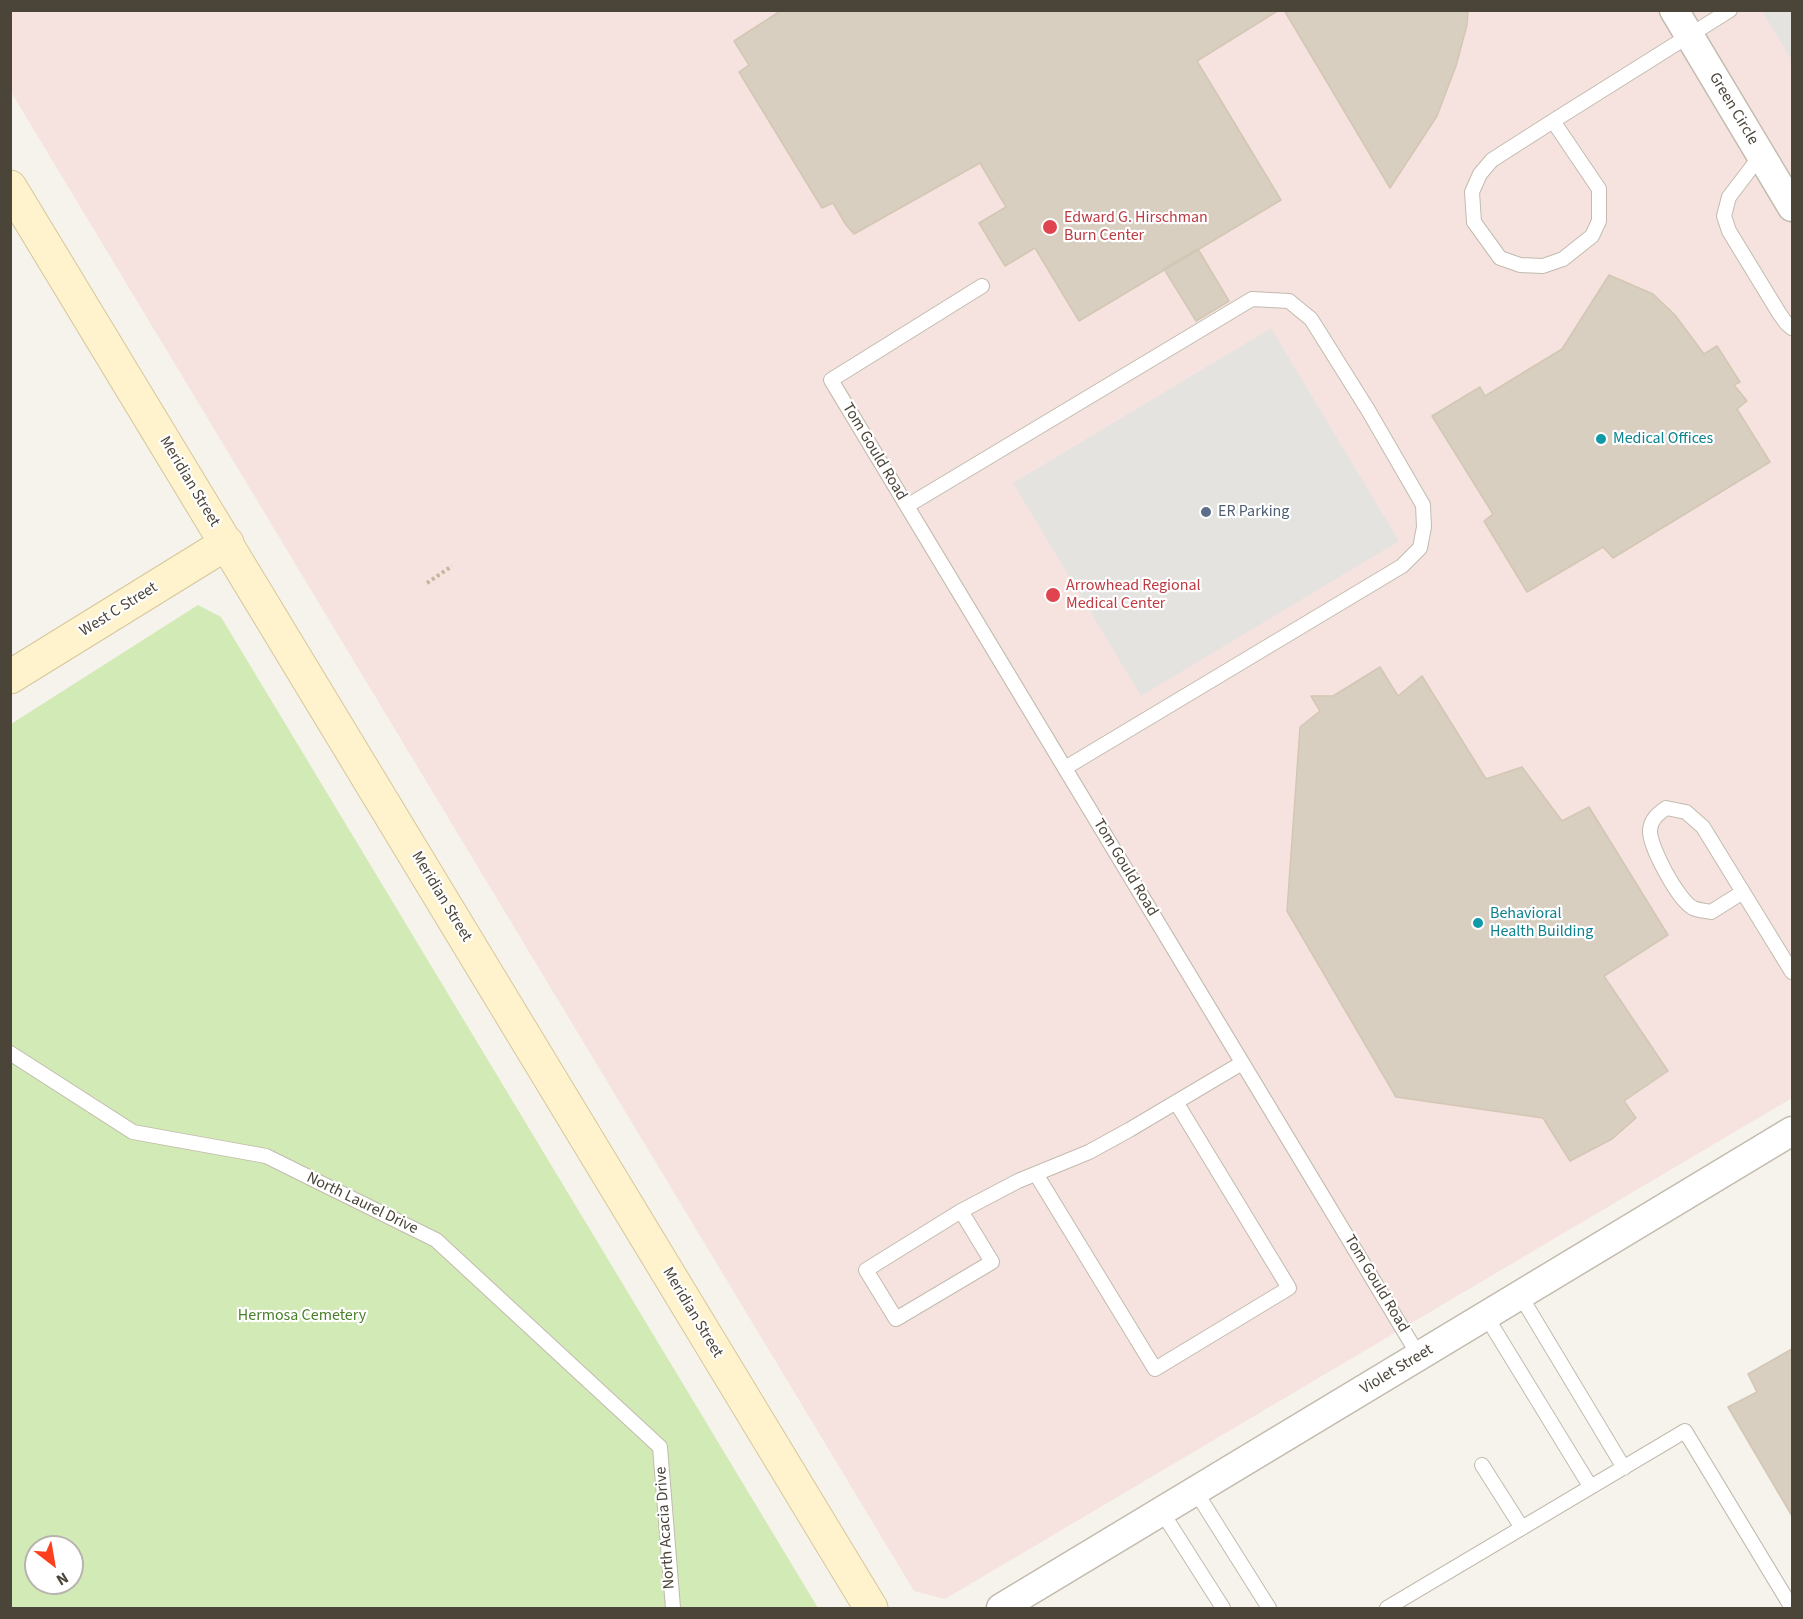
<!DOCTYPE html>
<html>
<head>
<meta charset="utf-8">
<style>
  body { margin:0 }
  #map { position:relative; width:1803px; height:1619px; overflow:hidden; background:#f6f3ec; font-family:"Source Sans 3",sans-serif }
  canvas { display:block }
  .frame { position:absolute; inset:0; border:12px solid #4b4439; pointer-events:none }
  .north { position:absolute; left:24px; top:1535px; width:60px; height:60px; box-sizing:border-box; background:#fff; border:2px solid #b7b4b0; border-radius:50%; rotate:149deg; font-size:16px; font-weight:700; line-height:24px; text-align:center; color:#4b4439 }
  .north::after { content:''; display:block; margin:auto; width:21px; height:27px; background:#fc3f1d; clip-path:polygon(50% 0,100% 100%,50% 72%,0 100%) }
</style>
</head>
<body>
<div id="map">
<canvas width="1803" height="1619"></canvas>
<div class="frame"></div>
<div class="north">N</div>
</div>
<script>
const c = document.querySelector('canvas').getContext('2d');
c.lineJoin = 'round';
function paint(path, color) { c.fillStyle = color; c.fill(path, 'evenodd'); }
function trace(path, color, width, dash) { c.strokeStyle = color; c.lineWidth = width; c.lineCap = dash ? 'butt' : 'round'; c.setLineDash(dash || []); c.stroke(path); }
function write(font, color, halo, rows, align = 'center') {
  c.font = font + ' "Source Sans 3",sans-serif'; c.lineWidth = 4.5; c.setLineDash([]); c.textBaseline = 'middle'; c.strokeStyle = halo; c.fillStyle = color; for (const [text, x, y, turn = 0] of rows) {
    c.save(); c.translate(x, y); c.rotate((+turn || 0) * Math.PI / 180); c.textAlign = isNaN(turn) ? turn : align; if (halo) c.strokeText(text, 0, 0); c.fillText(text, 0, 0); c.restore();
  }
}
paint(new Path2D(`
  M11,10L1792,11V1098L945,1599L914,1591L11,92Z`), '#f6e3e0');
paint(new Path2D(`
  M198,605L221,617L818,1608H11V724ZM36,1547H72V1583H36Z`), '#d2eab5');
paint(new Path2D(`
  M1762,11H1792V61Z
  M1271,328L1399,541L1141,696L1013,483Z`), '#e5e3e0');
const building = new Path2D(`
  M782,10H1279L1197,61L1281,200L1079,321L1035,248L1005,266L979,223L1006,207L980,163L854,234L846,225L833,203L822,208L739,72L749,65L734,41Z
  M1284,10H1468L1467,25L1456,66L1437,116L1390,188Z
  M1198,249L1229,301L1196,321L1164,269Z
  M1609,275L1653,294L1675,315L1704,354L1717,346L1740,382L1734,385L1747,401L1737,409L1770,462L1613,558L1603,547L1527,592L1484,521L1493,514L1432,416L1480,387L1485,396L1562,349Z
  M1380,667L1398,696L1422,676L1486,779L1522,767L1562,821L1589,807L1668,935L1604,976L1668,1071L1624,1101L1636,1118L1612,1139L1570,1161L1543,1118L1396,1097L1287,911L1300,727L1320,711L1311,696H1333Z
  M1792,1349V1516L1728,1407L1757,1392L1748,1374Z`);
paint(building, '#d8cfc1');
trace(building, '#d3c7b4', 1.5);
const lane = new Path2D(`
  M1553,121L1599,189V221L1592,236L1563,259L1543,266L1520,265L1500,258L1474,222L1472,192L1480,174L1492,160L1553,121L1730,10
  M1761,155L1729,197L1724,216L1729,231L1779,313L1786,323L1792,328
  M982,286L831,380L1419,1356
  M907,506L1252,299L1289,301L1311,319L1368,410L1423,505L1424,527L1420,548L1402,566L1065,768
  M1743,892L1711,912C1706,911 1697,910 1693,908C1678,900 1649,846 1650,830C1651,819 1658,814 1666,808L1686,812L1703,827L1792,972
  M10,1053L133,1132L266,1156L436,1240L660,1447L673,1608
  M1036,1174L1155,1369L1289,1288L1176,1102
  M961,1211L992,1262L896,1319L866,1270L961,1211L1018,1181L1089,1152L1129,1130L1242,1063
  M1520,1295L1624,1468
  M1486,1316L1590,1486
  M1482,1465L1522,1528
  M1196,1492L1269,1608
  M1162,1512L1223,1608
  M1387,1608L1685,1431L1792,1608`);
const street = new Path2D(`
  M1674,10L1792,207
  M1001,1608L1792,1131`);
const secondary = new Path2D(`
  M10,187L871,1608
  M10,677L227,543`);
trace(lane, '#c2bbae', 16);
trace(street, '#c2bbae', 31);
trace(secondary, '#d6c79b', 35);
trace(new Path2D(`
  M427,583L452,566`), '#c4b79f', 4, [3, 3]);
trace(lane, '#fff', 14);
trace(street, '#fff', 28);
trace(secondary, '#fff3cd', 33);
for (const [x, y, r, color] of [
  [1050,227,8,"#e0444e"],
  [1601,439,6,"#0f9aa8"],
  [1206,512,6,"#5c6f8a"],
  [1053,595,8,"#e0444e"],
  [1478,923,6,"#0f9aa8"]
]) { const dot = new Path2D(); dot.arc(x, y, r, 0, 2 * Math.PI); c.fillStyle = color; c.fill(dot); trace(dot, '#fff', 2); }
write('16px', '#4b4439', '#fff', [
  ["Green Circle",1733,109,59],
  ["Tom Gould Road",874,452,59],
  ["Meridian Street",189,482,59],
  ["West C Street",119,610,-32],
  ["Tom Gould Road",1125,868,59],
  ["Meridian Street",441,897,59],
  ["North Laurel Drive",362,1204,26],
  ["Tom Gould Road",1376,1284,59],
  ["Meridian Street",692,1313,59],
  ["Violet Street",1397,1370,-31],
  ["North Acacia Drive",666,1528,-94]
]);
write('16px', '#be3a42', '#fff', [
  ["Edward G. Hirschman",1064,218],
  ["Burn Center",1064,236],
  ["Arrowhead Regional",1066,586],
  ["Medical Center",1066,604]
], 'left');
write('16px', '#0d838f', '#fff', [
  ["Medical Offices",1613,439],
  ["Behavioral",1490,914],
  ["Health Building",1490,932]
], 'left');
write('16px', '#4e5e75', '#fff', [
  ["ER Parking",1218,512]
], 'left');
write('16px', '#4a7f2a', '#fff', [
  ["Hermosa Cemetery",302,1316]
]);
</script>
</body>
</html>
